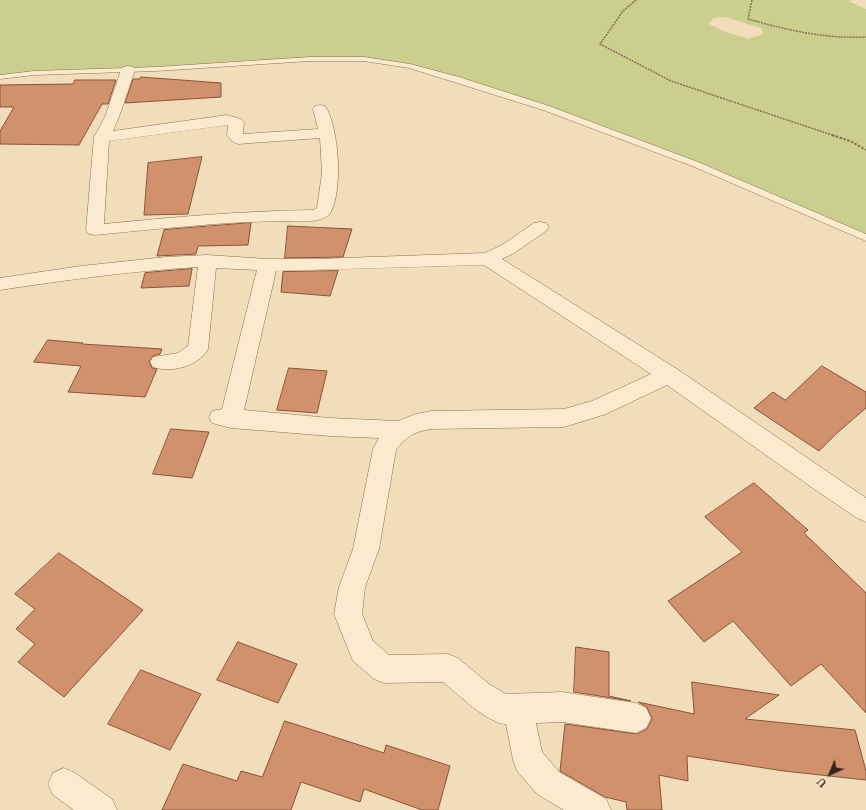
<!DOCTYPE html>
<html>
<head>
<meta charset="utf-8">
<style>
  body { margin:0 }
  #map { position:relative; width:866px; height:810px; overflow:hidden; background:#f1ddba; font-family:"PT Serif",serif }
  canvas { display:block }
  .north { position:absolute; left:810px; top:754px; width:40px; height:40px; -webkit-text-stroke:3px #f8e8ca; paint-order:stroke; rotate:224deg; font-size:11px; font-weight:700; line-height:16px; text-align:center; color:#36261a }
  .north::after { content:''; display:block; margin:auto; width:14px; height:18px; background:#36261a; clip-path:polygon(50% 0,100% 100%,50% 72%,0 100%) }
</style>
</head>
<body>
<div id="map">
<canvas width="866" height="810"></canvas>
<div class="north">U</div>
</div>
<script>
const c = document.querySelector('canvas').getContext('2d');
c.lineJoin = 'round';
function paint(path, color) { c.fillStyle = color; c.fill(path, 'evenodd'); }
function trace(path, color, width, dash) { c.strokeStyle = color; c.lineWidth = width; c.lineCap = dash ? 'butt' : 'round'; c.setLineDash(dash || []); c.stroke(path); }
paint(new Path2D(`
  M0,0H854L848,1L866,9V238L695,164L546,108L410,66L364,59H310L156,69L34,73L0,77ZM725,17L761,28L764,34L748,39L721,30L709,24L713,18Z`), '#cbcf8e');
const building = new Path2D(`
  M141,77L221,83V97L125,103L133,79H139Z
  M75,80H116L108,104H102L79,145L0,144V131L14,107H0V85L73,84Z
  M202,157L188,214L144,215L148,163Z
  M251,223L248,245L198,246L196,254L157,256L164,230Z
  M288,226L352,229L343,257L285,258Z
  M192,269L189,286L141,288L145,273Z
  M338,271L330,296L281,292L283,272Z
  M48,340L83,343L82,344L162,349L160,354L153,356L149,361L152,368L157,369L145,397L68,392L81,366L34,362Z
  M822,366L866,392V408L837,433L819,451L754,408L773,392L785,400Z
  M289,368L327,371L317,413L277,410Z
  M171,429L209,432L192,478L153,474Z
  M754,483L808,530L804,533L866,593V713L821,664L791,686L733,621L704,642L668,601L742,552L705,517Z
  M59,553L143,610L64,697L18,662L35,644L16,629L35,609L15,594Z
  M238,642L297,664L278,703L217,680Z
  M576,647L609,652V696L631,701L574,692Z
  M141,670L201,694L170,750L108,724Z
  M692,682L779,695L745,719L855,730L866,771V780L784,771L687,756L688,781L659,775L662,810H627L626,802L605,797L560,771L565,724L637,734L647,729L652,719L647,707L638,702L694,714Z
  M285,721L384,753L386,745L450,766L438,810H422L364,789L360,802L301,782L291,810H162L183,764L237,781L241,771L262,777Z`);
paint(building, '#d2916d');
trace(building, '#895338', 1);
const lane = new Path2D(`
  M310,57H364L410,64L459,77L549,106L698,162L866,234V241L692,166L543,110L409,68L364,61H310L156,71L34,75L0,79V75L34,71L156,67Z`);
const street = new Path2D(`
  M128,66L133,67L135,70L119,117L113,131L227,115L241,119L244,122L243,134L318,129L313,109L315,106L320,105L325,106C339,126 344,194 329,215C317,224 296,221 281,221C219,222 157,229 95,235L89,234L86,230L94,137L105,117L121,70L123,67ZM228,125L227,135L233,142L238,144L320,138L322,173L317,208L313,210C243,211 174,217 104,224L109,141Z
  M540,222L546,223L549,227L546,231L514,253L502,259L677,369L866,498V522L857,518L814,489L667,385L606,414L564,427L431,429C416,431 405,437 396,450L379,549L365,587L362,614L373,641L389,655L448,654L458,658L489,684L506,694L562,692L636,703L646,708L651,718L646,728L636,733L562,722L536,723L542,752L559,772L606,799L611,810H564L537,794L517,771L513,760L506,724C488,724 457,693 443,682L384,683L374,679L353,661L334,614L339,587L353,549L373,449L379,438L330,436L231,428L212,423L209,417L212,411L222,409L257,270L216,268L208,349C198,367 171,373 153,367L150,362L153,357L178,353L188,346L198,267C131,271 66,280 0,290V278L81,266L166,257L207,255L268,259H315L485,253L502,245L534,223ZM484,265L651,374L592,401L564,409L431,411L416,414L398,421L330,418L244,410L276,271Z
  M64,768L75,773L112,799L117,810H74L53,795L48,784L53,773Z`);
trace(lane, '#886d53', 1);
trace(street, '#886d53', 1);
trace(new Path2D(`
  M636,0L623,11L600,44L671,81L835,136
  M752,0L748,19C787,30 825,39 866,37`), '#886d53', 1.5, [2, 1]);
trace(new Path2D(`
  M832,135L850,141L866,150`), '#886d53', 2, [2.5, 1.5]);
paint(lane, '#fbebce');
paint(street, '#fbebce');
</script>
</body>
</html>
